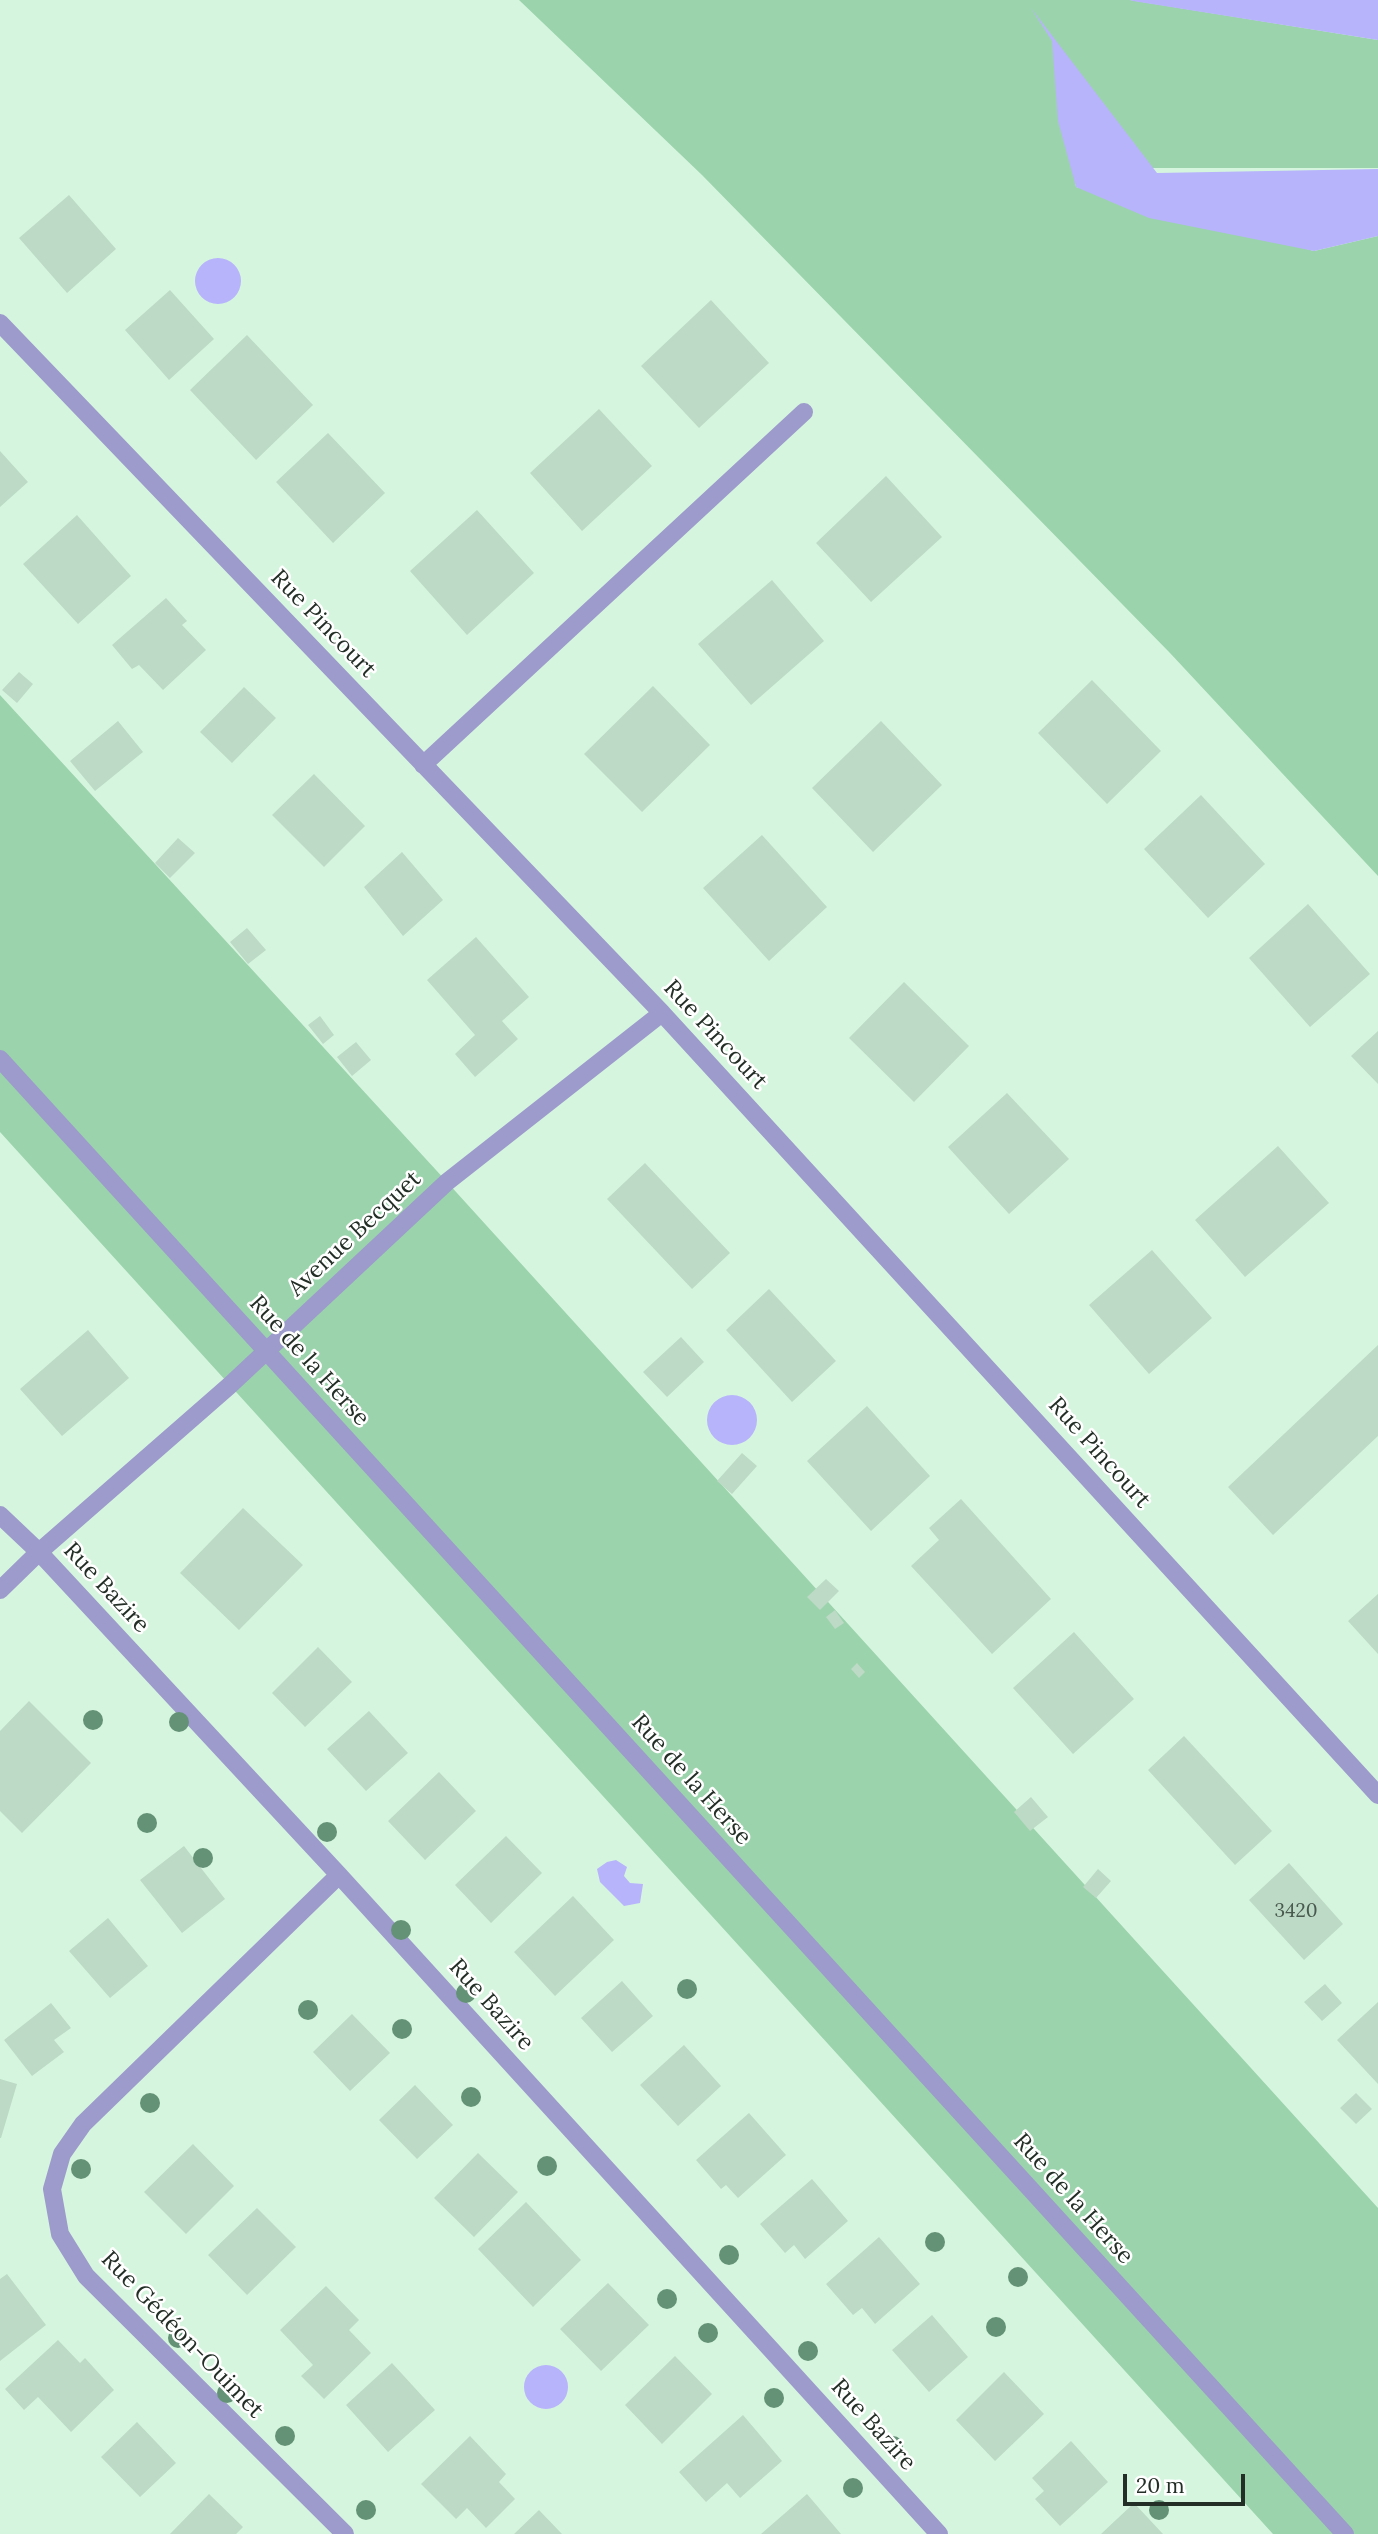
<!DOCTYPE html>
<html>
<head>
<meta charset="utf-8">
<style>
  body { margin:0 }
  #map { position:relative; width:1378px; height:2534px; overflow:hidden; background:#d6f5df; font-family:Lora,serif }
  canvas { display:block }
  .scale { position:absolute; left:1123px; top:2474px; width:122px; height:32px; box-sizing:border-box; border:4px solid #232e26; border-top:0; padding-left:9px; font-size:21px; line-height:24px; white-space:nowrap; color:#232e26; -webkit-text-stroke:5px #fff; paint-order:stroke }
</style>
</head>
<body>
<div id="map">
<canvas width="1378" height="2534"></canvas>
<div class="scale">20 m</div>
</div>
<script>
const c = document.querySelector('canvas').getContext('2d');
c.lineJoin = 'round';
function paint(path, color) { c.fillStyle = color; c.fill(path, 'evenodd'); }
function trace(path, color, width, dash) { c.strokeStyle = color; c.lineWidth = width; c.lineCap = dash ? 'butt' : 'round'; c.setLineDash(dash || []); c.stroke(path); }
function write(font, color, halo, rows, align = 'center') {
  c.font = font + ' Lora,serif'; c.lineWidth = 5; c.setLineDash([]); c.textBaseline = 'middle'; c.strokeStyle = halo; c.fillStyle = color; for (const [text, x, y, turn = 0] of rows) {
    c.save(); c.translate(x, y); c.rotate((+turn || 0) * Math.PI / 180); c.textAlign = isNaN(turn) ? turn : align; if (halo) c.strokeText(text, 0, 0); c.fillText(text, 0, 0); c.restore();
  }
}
paint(new Path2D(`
  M519,0H1130L1378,40V168H1152L1054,54L1076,187L1314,251L1378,236V876L1170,653L702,175Z
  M0,695L447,1182L1378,2208V2534H1273L0,1132Z`), '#9bd3ac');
paint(new Path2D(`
  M1130,0H1378V40L1133,1Z
  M1031,8L1157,173L1378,169V236L1314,251L1149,218L1076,187L1058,121L1052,41Z
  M195 281a23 23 0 1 1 46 0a23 23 0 1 1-46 0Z
  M707 1420a25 25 0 1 1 50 0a25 25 0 1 1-50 0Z
  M616,1860L627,1867L624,1876L630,1883L643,1884L640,1903L624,1906L600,1882L597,1869L607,1862Z
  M524 2387a22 22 0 1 1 44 0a22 22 0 1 1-44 0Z`), '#b7b4fc');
paint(new Path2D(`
  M69,195L116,249L67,293L19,238Z
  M170,290L214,339L169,380L125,330Z
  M711,300L769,363L699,428L641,366Z
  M247,335L313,405L256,460L190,390Z
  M599,409L652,466L582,531L530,473Z
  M328,433L385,493L333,543L276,482Z
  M0,451L28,482L0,507Z
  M886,476L942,537L871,602L816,543Z
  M477,510L534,573L467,635L410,571Z
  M77,515L131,576L78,624L23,564Z
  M772,580L824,641L751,705L698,644Z
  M166,598L187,621L182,625L206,650L163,690L139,665L132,669L112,645Z
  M19,672L33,684L17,703L2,690Z
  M1092,680L1161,751L1107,804L1038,733Z
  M653,686L710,745L642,812L584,754Z
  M244,687L276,718L232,763L200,732Z
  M118,721L143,752L95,791L70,761Z
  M881,721L942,785L873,852L812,788Z
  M314,774L365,826L324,867L272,815Z
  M1201,795L1265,864L1208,918L1144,849Z
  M762,835L827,907L769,961L703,888Z
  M178,838L195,853L170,878L155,863Z
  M402,852L443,900L403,936L364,887Z
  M1308,904L1370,974L1310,1027L1249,958Z
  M247,928L266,950L248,964L230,942Z
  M476,937L529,997L502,1021L518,1039L475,1077L455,1054L475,1035L427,980Z
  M904,982L969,1046L914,1102L849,1038Z
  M320,1016L334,1035L323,1044L308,1025Z
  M1378,1031V1084L1351,1056Z
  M356,1042L371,1060L352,1076L337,1057Z
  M1007,1093L1069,1159L1009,1214L948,1147Z
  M1278,1146L1329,1203L1245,1277L1195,1220Z
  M645,1163L730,1253L692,1289L607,1199Z
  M1152,1250L1212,1318L1149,1374L1089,1305Z
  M769,1289L836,1361L792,1402L726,1330Z
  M88,1330L129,1378L62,1436L20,1389Z
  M681,1337L704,1362L667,1397L643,1372Z
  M1378,1345V1436L1273,1535L1228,1487Z
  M867,1406L930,1476L871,1531L807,1461Z
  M742,1453L757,1466L732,1494L717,1481Z
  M961,1499L1051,1599L992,1654L911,1566L939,1540L929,1528Z
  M243,1508L303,1565L239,1630L180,1573Z
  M826,1579L839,1591L820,1610L807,1597Z
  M1378,1594V1654L1348,1621Z
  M835,1610L844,1623L835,1629L826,1617Z
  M1074,1632L1134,1699L1073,1754L1013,1688Z
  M318,1647L352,1682L305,1727L272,1693Z
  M857,1663L865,1672L859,1678L851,1669Z
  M29,1701L91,1763L22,1833L0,1811V1731Z
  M369,1711L408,1753L366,1791L327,1749Z
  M1184,1736L1272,1831L1235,1865L1148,1770Z
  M439,1772L476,1811L425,1860L388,1821Z
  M1031,1797L1048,1817L1030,1831L1014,1812Z
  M506,1836L542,1873L491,1923L455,1885Z
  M184,1846L225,1899L182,1933L140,1880Z
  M1289,1863L1343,1924L1304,1960L1249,1900Z
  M1098,1869L1111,1881L1096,1898L1083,1887Z
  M573,1896L614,1940L555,1996L514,1952Z
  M108,1918L148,1966L110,1998L69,1951Z
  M622,1981L653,2016L612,2052L581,2018Z
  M1325,1984L1342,2003L1322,2021L1304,2002Z
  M1378,2002V2084L1337,2040Z
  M51,2003L71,2028L54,2040L64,2052L32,2076L4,2040Z
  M352,2014L390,2053L350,2091L313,2052Z
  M684,2045L721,2086L678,2126L640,2085Z
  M0,2079L17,2084L1,2138H0Z
  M415,2085L453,2125L417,2159L379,2120Z
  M1356,2093L1372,2109L1356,2124L1340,2108Z
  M749,2113L786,2155L738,2198L726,2185L721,2189L696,2160Z
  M193,2144L234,2186L186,2234L144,2192Z
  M478,2153L518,2192L474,2237L434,2198Z
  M812,2179L848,2221L805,2259L794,2245L785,2253L760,2224Z
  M526,2202L581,2260L533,2307L478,2249Z
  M257,2208L296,2247L247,2295L208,2255Z
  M879,2237L920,2284L875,2324L862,2308L853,2315L826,2284Z
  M7,2274L46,2325L0,2361V2279Z
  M608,2283L649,2325L601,2371L560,2329Z
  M326,2286L359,2320L349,2330L371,2353L324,2399L301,2376L313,2365L280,2330Z
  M932,2315L968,2357L929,2392L892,2350Z
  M58,2340L80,2363L85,2358L114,2390L71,2432L38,2397L24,2410L5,2389Z
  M675,2356L712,2394L662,2444L625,2405Z
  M392,2363L435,2410L388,2452L346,2405Z
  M1004,2372L1044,2414L995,2461L956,2420Z
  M743,2415L782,2461L740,2498L727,2483L706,2502L679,2472Z
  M137,2422L176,2463L140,2497L101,2457Z
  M470,2436L506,2474L499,2482L515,2499L486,2528L467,2508L456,2519L421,2484Z
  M1071,2441L1108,2482L1060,2526L1035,2499L1044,2491L1032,2478Z
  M209,2494L243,2527L236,2534H170Z
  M807,2494L841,2534H761Z
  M1134,2503L1163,2534H1101Z
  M539,2510L562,2534H514Z`), '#bcdac5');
trace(new Path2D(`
  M0,323L662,1013L1378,1795
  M423,765L804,412
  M0,1059L1345,2534
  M0,1515L39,1552L339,1875L939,2534
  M0,1590L39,1552L229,1386L447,1182L662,1013
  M339,1875L83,2124L62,2154L52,2189L60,2234L86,2276L345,2534`), '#9c9bcc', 18);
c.fillStyle = '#649277';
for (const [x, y] of [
  [93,1720],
  [179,1722],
  [147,1823],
  [327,1832],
  [203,1858],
  [401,1930],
  [687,1989],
  [466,1993],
  [308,2010],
  [402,2029],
  [471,2097],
  [150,2103],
  [547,2166],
  [81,2169],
  [935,2242],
  [729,2255],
  [1018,2277],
  [667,2299],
  [996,2327],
  [708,2333],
  [178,2338],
  [808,2351],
  [227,2393],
  [774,2398],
  [285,2436],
  [893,2446],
  [853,2488],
  [366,2510],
  [1159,2510]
]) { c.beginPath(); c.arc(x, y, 10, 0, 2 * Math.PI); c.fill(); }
write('19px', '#49594e', null, [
  ["3420",1296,1912]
]);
write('23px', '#232e26', '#fff', [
  ["Rue Pincourt",323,624,46],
  ["Rue Pincourt",715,1035,47],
  ["Avenue Becquet",355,1234,-43],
  ["Rue de la Herse",309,1361,48],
  ["Rue Pincourt",1099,1453,48],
  ["Rue Bazire",106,1588,47],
  ["Rue de la Herse",691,1780,48],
  ["Rue Bazire",491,2005,48],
  ["Rue de la Herse",1073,2199,48],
  ["Rue Gédéon-Ouimet",182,2335,46],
  ["Rue Bazire",873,2425,48]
]);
</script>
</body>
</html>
